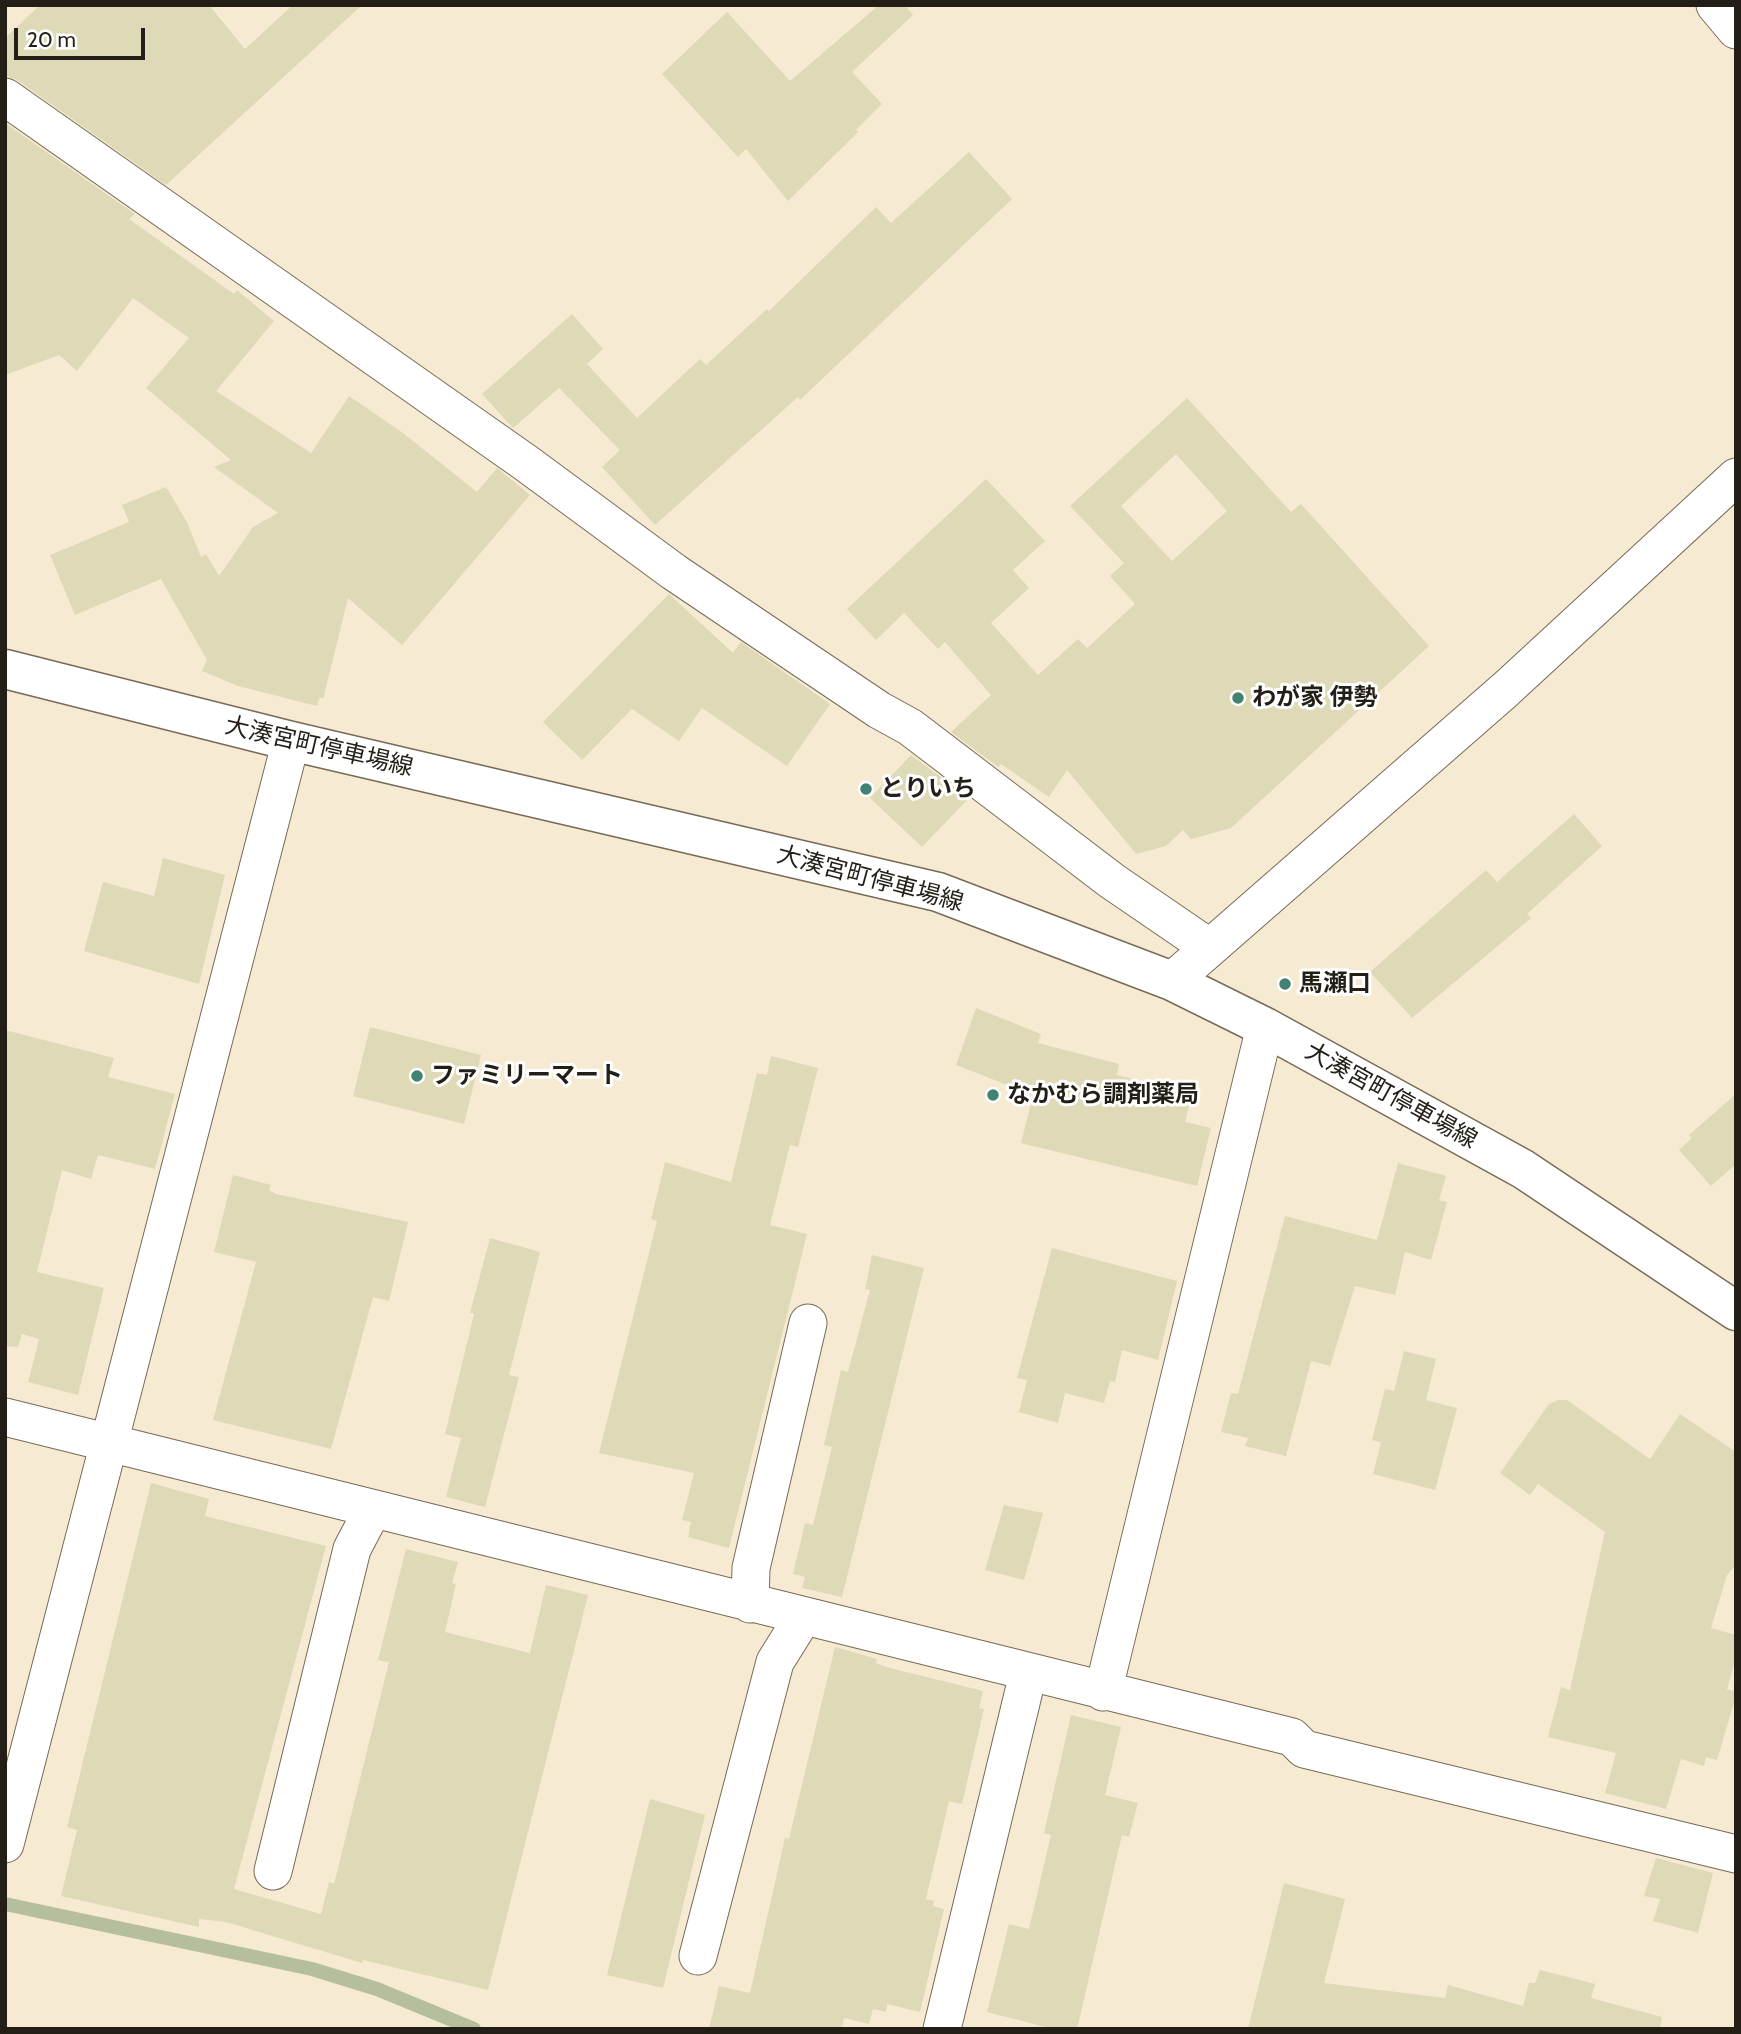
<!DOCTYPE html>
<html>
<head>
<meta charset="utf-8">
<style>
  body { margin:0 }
  #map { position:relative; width:1741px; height:2034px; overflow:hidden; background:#f7ead2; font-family:Cabin,sans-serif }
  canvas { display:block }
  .frame { position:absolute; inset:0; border:7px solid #231e16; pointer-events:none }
  .scale { position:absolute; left:14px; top:28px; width:131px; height:32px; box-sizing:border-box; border:4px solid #231e16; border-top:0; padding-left:9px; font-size:21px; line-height:24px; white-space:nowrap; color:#231e16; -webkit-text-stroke:5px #fff; paint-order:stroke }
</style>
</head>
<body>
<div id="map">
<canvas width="1741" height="2034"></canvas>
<div class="frame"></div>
<div class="scale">20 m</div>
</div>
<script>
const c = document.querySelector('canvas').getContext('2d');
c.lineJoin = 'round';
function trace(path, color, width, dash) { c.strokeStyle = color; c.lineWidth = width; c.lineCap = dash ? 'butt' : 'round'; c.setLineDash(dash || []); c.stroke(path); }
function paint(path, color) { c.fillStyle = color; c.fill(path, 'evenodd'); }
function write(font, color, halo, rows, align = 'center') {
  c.font = font + ' Cabin,"Noto Sans JP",sans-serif'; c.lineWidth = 6; c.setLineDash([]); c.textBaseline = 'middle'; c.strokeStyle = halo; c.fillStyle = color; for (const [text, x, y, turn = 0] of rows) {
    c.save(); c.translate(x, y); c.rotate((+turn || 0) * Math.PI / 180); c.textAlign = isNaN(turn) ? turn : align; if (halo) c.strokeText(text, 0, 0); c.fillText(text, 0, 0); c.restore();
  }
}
trace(new Path2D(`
  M5,1904L312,1969L377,1989L474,2029`), '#b5be9d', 14);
paint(new Path2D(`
  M40,5H209L245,49L293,5H362L166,185L17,80L5,76V38Z
  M879,5H905L913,15L852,72L882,104L856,130L858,132L788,201L746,149L738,157L662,74L727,12L790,81Z
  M5,123L135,214L129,219L234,294L237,290L274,321L216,391L311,453L349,396L403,433L477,492L497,468L530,495L402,645L348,598L323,699L320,697L317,706L238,686L202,671L207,660L161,579L75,615L50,555L129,522L122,505L166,487L187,522L201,557L206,554L219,576L253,527L278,513L214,467L231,460L146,388L189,338L133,298L77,371L59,355L5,375Z
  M969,152L1012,199L800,400L798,397L655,525L602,467L620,450L559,388L513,428L482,394L572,314L603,349L587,364L637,418L700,359L706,365L767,309L769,311L876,207L891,223Z
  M1187,398L1291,512L1301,504L1429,646L1231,828L1191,839L1183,830L1166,846L1136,854L1067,770L1049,797L1001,764L998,767L951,732L991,695L945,642L938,649L904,613L876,640L847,609L986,479L1045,541L1013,570L1029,588L991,623L1038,675L1078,639L1087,648L1135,604L1110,576L1124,563L1070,506ZM1176,454L1227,511L1172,561L1121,506Z
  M669,594L733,653L741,642L830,704L787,766L702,708L679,741L632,709L582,760L543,722Z
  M911,755L969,798L922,847L870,798Z
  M1574,814L1602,846L1527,914L1531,918L1412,1018L1370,972L1486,870L1497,882Z
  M163,858L225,875L199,984L84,951L103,882L154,896Z
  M976,1008L1041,1034L1038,1043L1119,1064L1117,1075L1137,1080L1135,1088L1190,1102L1185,1122L1211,1128L1197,1186L1021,1143L1033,1095L956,1065Z
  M370,1027L481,1055L464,1124L353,1096Z
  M5,1030L114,1058L108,1077L175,1094L155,1169L98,1155L91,1179L62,1170L37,1272L104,1288L78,1395L28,1382L39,1339L22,1334L18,1347L5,1346Z
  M771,1056L818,1068L798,1147L790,1145L770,1225L807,1234L729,1548L688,1537L691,1522L682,1520L694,1473L599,1453L657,1221L651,1219L665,1162L731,1182L757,1073L767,1075Z
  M1736,1094V1164L1711,1186L1679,1150L1692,1138L1689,1135Z
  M1398,1163L1446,1176L1439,1200L1447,1202L1431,1260L1405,1252L1395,1295L1355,1286L1330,1366L1311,1361L1286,1456L1245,1446L1248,1438L1221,1432L1231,1393L1238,1394L1285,1216L1377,1240Z
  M233,1175L271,1185L269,1190L276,1194L408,1222L389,1301L373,1297L331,1449L213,1420L256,1262L214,1252Z
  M490,1238L540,1252L509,1375L519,1377L485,1507L446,1497L461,1438L445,1434L474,1314L470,1313Z
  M1052,1248L1177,1281L1158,1360L1122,1350L1115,1382L1110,1381L1104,1403L1065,1393L1058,1423L1019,1412L1027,1380L1017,1378Z
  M872,1255L924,1268L842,1597L802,1588L805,1577L793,1574L805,1523L813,1525L832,1447L824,1445L841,1370L848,1372L870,1290L865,1289Z
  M1404,1351L1436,1359L1426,1400L1457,1408L1435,1490L1373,1474L1381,1442L1372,1440L1385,1389L1394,1391Z
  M1558,1400H1567L1650,1459L1680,1414L1736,1452V1565L1727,1575L1711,1628L1736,1635V1657L1727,1689L1736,1692V1696L1717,1760L1706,1757L1704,1766L1681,1759L1666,1809L1605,1793L1616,1753L1548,1737L1561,1687L1570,1690L1605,1532L1538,1484L1530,1495L1500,1473L1549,1404Z
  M151,1483L209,1499L205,1516L326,1546L234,1889L321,1914L329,1882L334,1884L389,1662L378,1660L406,1549L458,1562L452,1583L456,1584L445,1632L530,1653L546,1585L588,1595L488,1990L363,1960L362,1963L226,1922L199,1919V1927L61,1896L77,1830L67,1827Z
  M1004,1505L1043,1513L1024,1580L985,1570Z
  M835,1647L877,1659L876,1663L886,1667L983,1691L979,1708L984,1709L962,1804L949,1801L926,1899L934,1901L933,1906L944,1909L920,2012L887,2004L886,2012L873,2009L869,2024L844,2018L842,2029H709L719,1986L750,1993L785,1838L789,1839Z
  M1071,1715L1121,1727L1105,1795L1138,1803L1129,1837L1122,1835L1077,2029H1053L987,2012L1009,1924L1029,1929L1051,1835L1044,1833Z
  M650,1799L705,1815L663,1988L607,1975Z
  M1656,1858L1713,1873L1698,1933L1653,1921L1660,1899L1644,1896Z
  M1284,1883L1345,1899L1324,1983L1445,1998L1448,1985L1523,2006L1529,1983H1535L1540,1970L1595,1984L1591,1998L1662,2017L1660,2029H1248Z`), '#ded9b6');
const street = new Path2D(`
  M1715,5L1736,30
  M5,97L526,463L674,572L879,710L910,727L1112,881L1210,948
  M1172,981L1505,690L1736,477
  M5,1417L1292,1737L1304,1749L1736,1854
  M750,1604L751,1568L808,1323
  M1103,1692L1265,1027
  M5,1844L291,741
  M273,1871L352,1549L373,1509
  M698,1956L775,1662L803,1617
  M942,2029L1028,1674`);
const secondary = new Path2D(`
  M5,669L291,741L938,892L1172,981L1265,1027L1523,1169L1736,1311`);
trace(street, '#776b56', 39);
trace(secondary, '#776b56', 41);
trace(street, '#fff', 37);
trace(secondary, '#fff', 38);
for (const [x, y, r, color] of [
  [1238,698,7,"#428270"],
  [866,789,7,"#428270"],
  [1285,984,7,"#428270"],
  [417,1076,7,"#428270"],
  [993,1095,7,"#428270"]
]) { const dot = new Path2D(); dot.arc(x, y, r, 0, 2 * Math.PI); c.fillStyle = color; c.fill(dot); trace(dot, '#fff', 2.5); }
write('bold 24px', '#231e16', '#fff', [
  ["わが家 伊勢",1252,698],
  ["とりいち",880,789],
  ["馬瀬口",1299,984],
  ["ファミリーマート",431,1076],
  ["なかむら調剤薬局",1007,1095]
], 'left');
write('24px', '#231e16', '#fff', [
  ["大湊宮町停車場線",319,747,13],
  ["大湊宮町停車場線",870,879,15],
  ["大湊宮町停車場線",1391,1096,29]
]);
</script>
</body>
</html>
